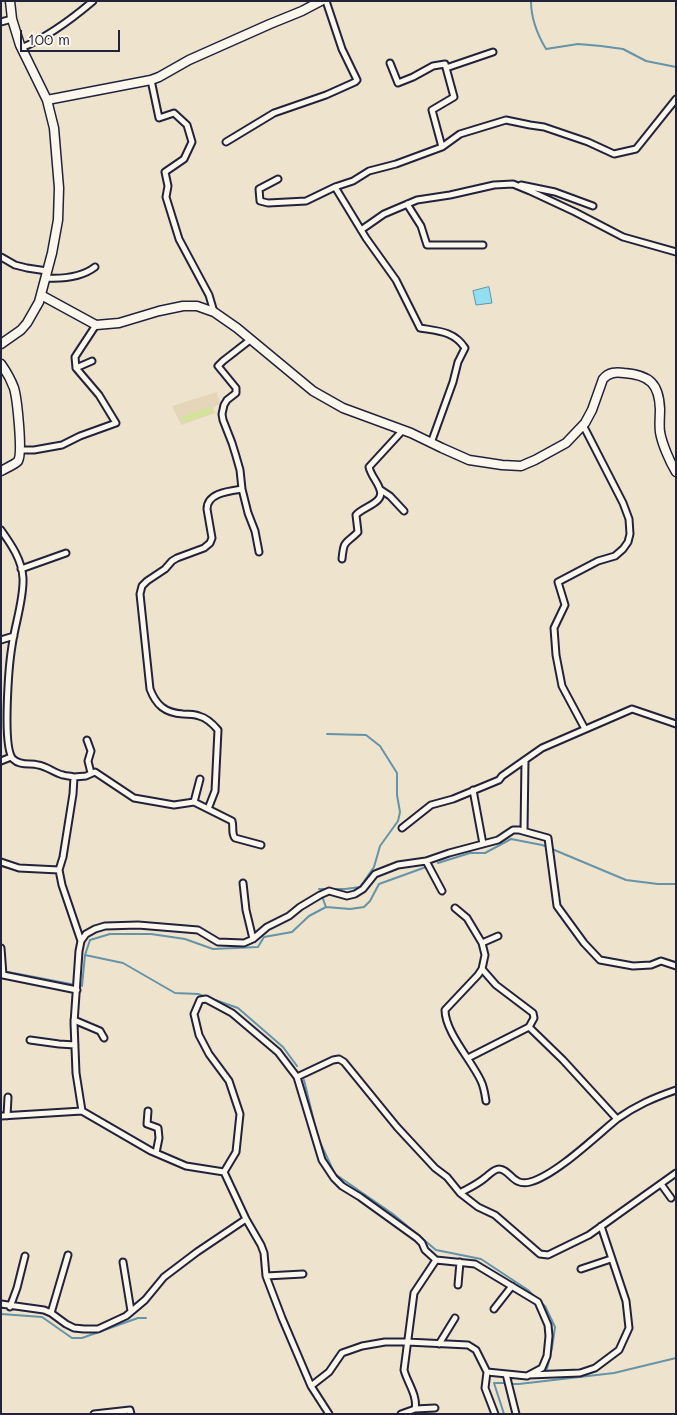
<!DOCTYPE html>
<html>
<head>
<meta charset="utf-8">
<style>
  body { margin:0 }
  #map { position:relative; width:677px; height:1415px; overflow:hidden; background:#eee4ce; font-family:Mali,sans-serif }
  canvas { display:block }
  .frame { position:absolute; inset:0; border:2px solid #22223b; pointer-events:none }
  .scale { position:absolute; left:20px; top:30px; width:100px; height:22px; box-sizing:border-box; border:2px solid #22223b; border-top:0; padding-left:6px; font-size:15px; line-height:18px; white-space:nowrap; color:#22223b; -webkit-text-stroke:4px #fbf7ec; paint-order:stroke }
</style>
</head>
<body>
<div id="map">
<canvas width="677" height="1415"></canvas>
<div class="frame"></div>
<div class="scale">100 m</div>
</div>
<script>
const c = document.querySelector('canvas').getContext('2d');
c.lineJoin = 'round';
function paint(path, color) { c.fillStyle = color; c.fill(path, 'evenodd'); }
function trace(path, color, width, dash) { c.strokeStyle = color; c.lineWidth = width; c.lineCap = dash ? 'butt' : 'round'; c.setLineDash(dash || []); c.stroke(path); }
paint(new Path2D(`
  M217,392L220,404L213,408L216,413L181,425L172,406Z`), '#e5d6b9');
paint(new Path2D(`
  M210,407L213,413L183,422L180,418Z`), '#d3e397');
const water = new Path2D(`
  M489,287L492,303L476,305L473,291Z`);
paint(water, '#91dff1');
trace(water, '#6593a8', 1);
trace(new Path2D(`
  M531,1C531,19 537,34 546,49L578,44L601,46L623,49L646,61L676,67
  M552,849L626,880L658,884H676
  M438,863L470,853H485L511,839L542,845L548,847
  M319,889H345L360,887L374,867L380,846L398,821L400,812L397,795V773L380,746L366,735L327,734
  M323,899L326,907
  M85,955L123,963L175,993L198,994L238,1008L283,1047L297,1066
  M8,972L71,984
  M82,986L85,955L90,940L110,934H151L185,939L213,949L258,947L264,937L292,932L309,916L326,907L350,909L364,907L370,901L379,884L426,867
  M304,1080L318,1138L335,1174L393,1214L436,1250L481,1259L528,1290L537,1299
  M540,1302L545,1306L555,1327L552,1348L547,1369
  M1,1314L42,1317L72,1338H82L138,1318H146
  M511,1384H519L614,1373L676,1358
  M504,1414L494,1383H506`), '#6593a8', 2);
const street = new Path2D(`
  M1,22L12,19
  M21,48C46,38 73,18 93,1
  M390,63L398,83L413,77L433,66L445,64L454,97L432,110L442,147
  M446,68L493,52
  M151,80L159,118L174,113L187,125L192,142L184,159L165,172L168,186L166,197L179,239L209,295L214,312
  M226,142L274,113L326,95L355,82L357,80L342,49L326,1
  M278,179L259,189L260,201L268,203L306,201L335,187L353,181L369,171L396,164L442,147L460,134L506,120L530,125L544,127L588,142L614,154L636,149L676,99
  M521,185L555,192L593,206
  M335,187L366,238L396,280L420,328C438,331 454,331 465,348L458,362L453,382L431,443
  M407,204L421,226L427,245H483
  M361,230L384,214L417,200L450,195L494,185L513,184L530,191L575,212L623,237L676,252
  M1,257L15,265L27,268L47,271
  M45,278C62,279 82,277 95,267
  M250,340L223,361L218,366L236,388V393L227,400L224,405L222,414L223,420L232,443L236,456L240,470L242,489L248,513L255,531L259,552
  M92,361L76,368L75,357L96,325
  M583,425L623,503L629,519L630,534L628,542L623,549L615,556L598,561L558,582L565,605L554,628L556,655L562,686L585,729
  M20,450H34L62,445L80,436L116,423L99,395L76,368
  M381,490L390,496L404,511
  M1,530C11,544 22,560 23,578C24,599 15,624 12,646C9,664 2,747 13,759C20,766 30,763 38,765C47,766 54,773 63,775C66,776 71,776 74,777L73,794L63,857L59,870L19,868L1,862
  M342,559C344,539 345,545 358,532L356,515C362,507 385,503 380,490C378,482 371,476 369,467L403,430
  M21,569L66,553
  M1,640L14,636
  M87,740L91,751L88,761L91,773
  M1,761L11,757
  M74,777L86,776L95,772L134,798L174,805L194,802L232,821C234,827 231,833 235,838L261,845
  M473,790L483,844
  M194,802L200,779
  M208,809L215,791L218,730C213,724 207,718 199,716C194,714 188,714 183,714C165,713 156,705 150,689L140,594L142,586L147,581L165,569L172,561L177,558L204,548L210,543L212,538L207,509C207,493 229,491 242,489
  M402,828L431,805L453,799L499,780L502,776L542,748L632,709L676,724
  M524,831L525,760
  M426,861L442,891
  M59,870L62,885L81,941
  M243,883L246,910L253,939
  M455,908L467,918L482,943L485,955L482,969L478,975L445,1010C445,1032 472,1061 481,1081C484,1087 485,1094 486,1101
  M482,943L498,936
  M1,948L3,975L2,974
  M3,975L77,990
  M74,1020L100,1031L104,1038
  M30,1040L59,1044L75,1045
  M468,1058L529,1027L534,1018L533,1013L496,985L482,969
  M297,1077L333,1060L339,1059L344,1062L397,1127L435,1168L447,1177L460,1193C469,1188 478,1184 486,1177C490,1174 494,1169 499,1169C510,1169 513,1187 530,1182C556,1175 595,1137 617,1119L563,1060L529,1027
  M82,1111L76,1073L74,1023L79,951L81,941L86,934L95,929L105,926L138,925L198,930L218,942L244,943L253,939L267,927L289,916L300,907L320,895L329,891L347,896L355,894L363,889L375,874L398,865L426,861L449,853L498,840L513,830H519L548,838L557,906L584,943L600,960L633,966L651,965L661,961L676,966
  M148,1111L147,1124L158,1128L159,1138L156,1153
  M1,1116L82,1111L151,1151L186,1166L224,1172L246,1219L261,1245L264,1253L266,1276L282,1318L311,1386L329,1414
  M7,1116L8,1097
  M617,1119C637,1105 653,1098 676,1090
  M224,1172L236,1152L240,1114L229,1081L209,1054L199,1035L194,1014L200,1000L206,999L232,1013L278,1052L297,1077L322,1160L334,1178L342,1186L360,1197L417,1238L422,1243L425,1250L436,1260L475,1264L538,1302L548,1325L549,1336L547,1356L542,1368L527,1376L487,1372
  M661,1184L671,1198
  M460,1193L478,1207L495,1215L540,1254L548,1255L589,1235L676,1173
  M123,1262L131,1311
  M581,1269L611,1259
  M266,1276L303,1274
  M458,1285L460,1262
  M1,1304L44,1310L51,1313L66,1324L74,1328L84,1329H98L126,1316L145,1300L164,1277L197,1252L246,1219
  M10,1307L17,1288L25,1256
  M494,1309L512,1286
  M51,1313L68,1255
  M439,1344L455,1318
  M506,1374L516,1414
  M529,1375L580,1373L595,1368L619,1350L629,1328L626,1301L601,1226
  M311,1386L329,1372L342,1353L362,1346L385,1342H407L468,1345L476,1350L487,1372L485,1388L495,1414
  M415,1409L435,1408
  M94,1414L130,1410L131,1414
  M401,1414L415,1409C418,1396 407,1382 404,1370L414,1293L436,1260`);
const secondary = new Path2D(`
  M47,100L151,80L159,77L189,60L270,24L302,11L321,1
  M41,295L96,325L119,323L159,311L183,306H197L214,312L237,328L313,391L343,408L411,433L442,448L469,460L502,465L521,466L535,460L566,443L585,423L592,410L603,379C609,372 616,372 624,373C650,375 659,384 660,409C660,417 659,425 660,432C662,444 670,462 676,472
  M1,344L21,330L27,323L39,302L52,253L58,220L59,188L54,128L47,100L20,45L12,19L10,1
  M1,364C6,371 11,380 14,388C17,398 23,453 18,461C14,465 6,468 1,471`);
trace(street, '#22223b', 9);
trace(secondary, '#22223b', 11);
trace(street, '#fbf7ec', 5);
trace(secondary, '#fbf7ec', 8);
</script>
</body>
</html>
